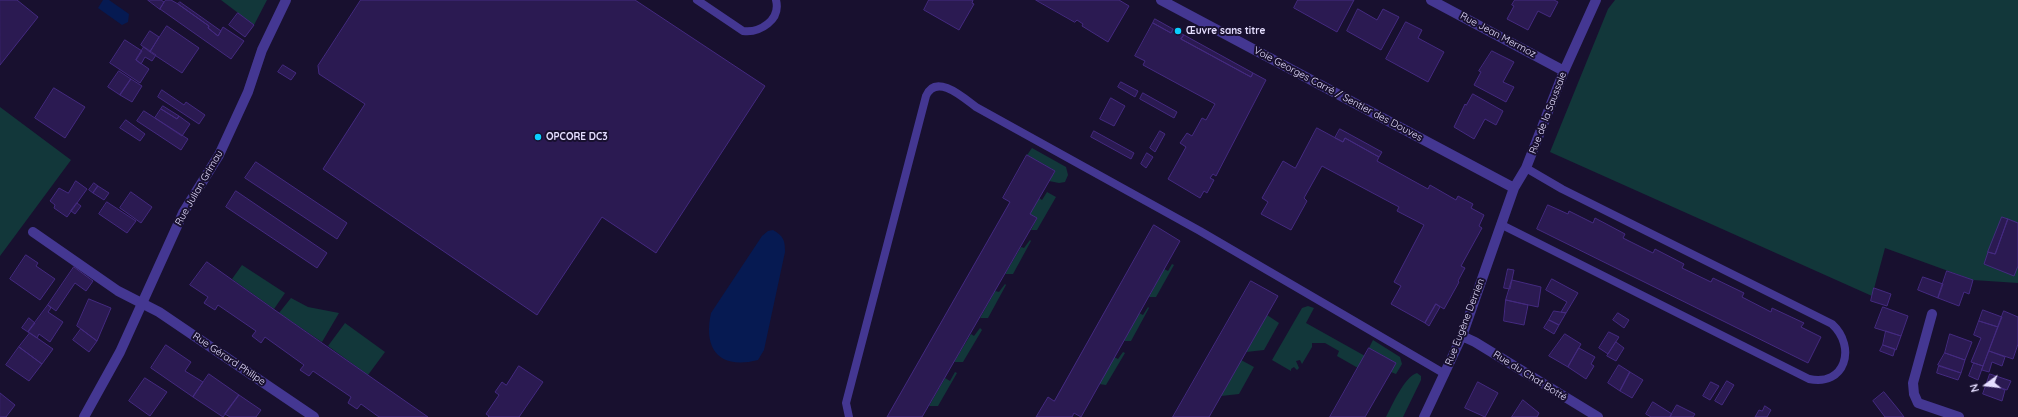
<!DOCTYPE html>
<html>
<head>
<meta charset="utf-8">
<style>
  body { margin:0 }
  #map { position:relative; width:2018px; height:417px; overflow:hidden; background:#18102f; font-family:Quicksand,sans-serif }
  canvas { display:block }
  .north { position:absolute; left:1966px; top:365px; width:40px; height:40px; -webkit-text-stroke:3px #18102f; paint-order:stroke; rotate:255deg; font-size:11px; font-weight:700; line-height:16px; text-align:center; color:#e5deff }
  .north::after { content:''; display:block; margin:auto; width:14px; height:18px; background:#e5deff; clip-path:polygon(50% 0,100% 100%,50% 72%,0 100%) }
</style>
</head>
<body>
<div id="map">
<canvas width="2018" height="417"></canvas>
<div class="north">N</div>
</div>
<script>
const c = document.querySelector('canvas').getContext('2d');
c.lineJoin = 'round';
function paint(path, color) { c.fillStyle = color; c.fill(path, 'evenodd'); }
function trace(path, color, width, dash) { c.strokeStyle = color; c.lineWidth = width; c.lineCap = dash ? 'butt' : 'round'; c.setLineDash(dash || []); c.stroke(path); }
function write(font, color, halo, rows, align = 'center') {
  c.font = font + ' Quicksand,sans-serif'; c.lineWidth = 4; c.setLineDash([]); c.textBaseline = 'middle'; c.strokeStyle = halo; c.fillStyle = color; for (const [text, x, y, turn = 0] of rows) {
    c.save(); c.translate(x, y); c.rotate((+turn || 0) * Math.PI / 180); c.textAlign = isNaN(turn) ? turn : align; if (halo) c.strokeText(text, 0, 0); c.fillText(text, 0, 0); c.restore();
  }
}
paint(new Path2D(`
  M221,0H267L254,25Z
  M1615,0H2018V283L1973,280L1885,248L1872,296L1550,152L1608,9Z
  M0,107L71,160L0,256Z
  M1032,148L1066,167L1068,175L1065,182L1059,183L1049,181L1055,171L1027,155Z
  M1047,192L1056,197L1037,230H1031L1037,218L1030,214L1039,198L1042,200Z
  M1030,240L1031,241L1013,274H1005L1021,247L1024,248Z
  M1172,264L1174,265L1156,297H1149L1164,269L1168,271Z
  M242,265L285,293L274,309L232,279Z
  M1005,284L1006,285L988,318H980L995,291L999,292Z
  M291,298L308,307L339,313L322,342L279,313Z
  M1308,306L1314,308L1306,323L1365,356L1358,368L1337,356L1339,351L1325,343H1312V347L1302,364L1300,360L1296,361L1299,368L1297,370L1294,367L1291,369V371L1272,360L1302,308Z
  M1148,307L1149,308L1131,341H1124L1139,313L1143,315Z
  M1267,315L1279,323L1264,350L1246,352Z
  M345,323L385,352L368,375L328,346Z
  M980,328L982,330L963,362H954L971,334L974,336Z
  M1373,340L1400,357L1402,364L1396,374L1391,372L1396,363L1369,348Z
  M1123,352L1125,353L1106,385L1099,384L1114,357L1118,359Z
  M1241,360L1254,367L1239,394L1221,396Z
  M955,372L957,373L938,406H929L945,378L950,381Z
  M1417,373L1421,376V380L1403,417H1386C1392,406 1404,377 1417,373Z`), '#12373a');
paint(new Path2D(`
  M103,0H109L129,14L128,22L122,25L98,8Z
  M773,230C784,236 785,241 785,252L764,350L758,360C719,370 703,349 711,313L762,236L768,231Z`), '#061a52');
const building = new Path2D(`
  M0,0H17L38,17L0,65Z
  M148,0H161L164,2L160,9Z
  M166,0H171L178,4L209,26L208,28L218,36L223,27L244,41L231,59L160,9Z
  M361,0H635L765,86L656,253L602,217L537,315L323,169L365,104L319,74L318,66Z
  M929,0H973L972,3L974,4L959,30L924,10Z
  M1036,0H1119L1129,6L1108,42L1082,26L1083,24L1077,20L1075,22Z
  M1298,0H1354L1337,32L1294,8Z
  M1515,0H1554L1558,2L1550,17L1538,11L1528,30L1507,19L1514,6L1512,5Z
  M180,2L221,31L218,36L208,28L209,26L178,4Z
  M1358,9L1377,20L1383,9L1399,17L1381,50L1347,31Z
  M238,13L254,25L245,37L229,25Z
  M1155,19L1173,29L1171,33L1153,23Z
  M1406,22L1422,30L1418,38L1444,52L1428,82L1386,59Z
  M1153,23L1171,33L1173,29L1184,35L1181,39L1251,77L1253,73L1266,80L1216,176L1213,174L1210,178L1214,180L1207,193L1204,191L1200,198L1168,179L1186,147L1180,143L1187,133L1192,136L1202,118L1206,120L1215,104L1143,65L1145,61L1135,56Z
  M167,26L199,48L182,73L150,52Z
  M150,31L159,37L150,52L141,45Z
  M1184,35L1253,73L1251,77L1181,39Z
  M125,40L142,51L136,60L149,69L140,83L110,63Z
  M144,47L156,55L152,61L145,57L141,64L136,60Z
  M1492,51L1514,62L1503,82L1514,87L1506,102L1474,85L1481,72L1479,71Z
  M283,65L296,73L291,80L278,72Z
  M119,71L131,79L120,95L108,87Z
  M131,79L142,86L132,102L120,95Z
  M1121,82L1138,91L1135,97L1118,87Z
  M54,88L85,107L65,138L35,118Z
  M162,90L184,105L186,102L205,115L199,124L158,97Z
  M1143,93L1177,112L1174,118L1140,99Z
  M1473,94L1503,111L1496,125L1485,119L1474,139L1454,127L1465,104L1466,105Z
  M1111,98L1125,106L1114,126L1100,119Z
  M163,106L179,116L177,119L161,109Z
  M161,109L177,119L179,116L190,124L182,136L155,118Z
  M144,111L188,139L181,150L137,121Z
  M126,120L145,134L140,141L120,128Z
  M1317,128L1343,142L1345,138L1379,157L1377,161L1428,189L1430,185L1456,200L1458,196L1473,204L1471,208L1484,215L1479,226L1482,228L1461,266L1465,268L1458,281L1459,282L1444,309L1436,304L1425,323L1391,304L1401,286L1394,282L1424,225L1397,211L1399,207L1322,166L1304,198L1307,201L1291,230L1261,214L1268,202L1262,198L1283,161L1295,168Z
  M1340,129L1382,152L1379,157L1345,138L1343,142L1335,138Z
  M1094,131L1134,153L1131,159L1091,137Z
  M1160,131L1165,134L1155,152L1150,148Z
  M1147,153L1153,157L1146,168L1141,164Z
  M1027,155L1055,171L1030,214L1037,218L922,417H887L1010,202L1003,198Z
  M256,162L347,223L337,239L245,178Z
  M76,181L87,189L67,217L54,208L55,205L50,201L59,188L68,193Z
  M94,183L98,186L93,193L89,190Z
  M98,186L109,193L104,200L93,193Z
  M236,191L327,253L317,268L226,207Z
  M131,192L152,207L141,223L120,208Z
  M107,202L136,221L127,233L99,214Z
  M77,203L81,206L75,214L71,211Z
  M1548,205L1568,214L1569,211L1593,223L1595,218L1625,234L1623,238L1653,253L1655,249L1684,264L1682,268L1711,282L1713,278L1744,293L1742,297L1771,312L1772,308L1804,323L1801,327L1821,337L1808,363L1537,229Z
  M2002,217L2008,219L1995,254L1988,252Z
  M2008,219L2018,223V266L2014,276L1984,264L1988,252L1995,254Z
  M1154,225L1180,241L1081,417L1074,413L1072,417H1036L1048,397L1054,401Z
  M26,255L38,263L36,266L55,279L40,300L10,279Z
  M207,262L279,313L428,417H379L361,404L357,409L348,403L351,397L313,371L309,376L300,370L304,365L265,337L261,343L252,336L256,331L218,305L215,310L204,303L208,297L190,285Z
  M74,267L93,281L86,291L75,283L56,311L48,305Z
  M1508,269L1514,270L1510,289L1504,288Z
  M1947,271L1973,280L1969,294L1964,292L1959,306L1938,298Z
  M1923,277L1943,284L1938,298L1918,290Z
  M1552,279L1578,293L1566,313L1561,312L1567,302L1546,290Z
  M1512,280L1541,287L1538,307L1506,300Z
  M1251,281L1278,296L1221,396L1209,417H1173Z
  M1874,288L1891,294L1887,306L1871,301Z
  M89,299L111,308L97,341L77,326Z
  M1506,300L1528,305L1524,325L1504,321Z
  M1436,304L1440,307L1429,326L1425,323Z
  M48,305L51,308L48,312L63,322L50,342L39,334L37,338L28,332Z
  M1883,307L1908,316L1901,336L1875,328Z
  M1983,310L2002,317L1998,327L1979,321Z
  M1554,311L1566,313L1559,325L1549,320Z
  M2004,311L2018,317V344L2013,359L1989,351Z
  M1618,313L1629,320L1624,328L1613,320Z
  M29,318L35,323L28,332L22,328Z
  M1549,320L1559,325L1554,334L1544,328Z
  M1979,321L1998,327L1983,366L1971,362L1981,338L1974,335Z
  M81,329L97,341L89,352L73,340Z
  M1886,331L1901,336L1896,350L1883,345Z
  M1609,332L1619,337L1608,354L1599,348Z
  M30,333L53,349L42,364L19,347Z
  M1565,334L1581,344L1568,367L1549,356Z
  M1950,334L1972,342L1965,360L1945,353Z
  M1616,342L1624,348L1616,361L1607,356Z
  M166,345L191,362L185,371L203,382L193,397L151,368Z
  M1883,345L1895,349L1893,356L1880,351Z
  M19,347L42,364L29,381L6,365Z
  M1369,348L1396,363L1391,372L1365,417H1330Z
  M1579,348L1595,357L1591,364L1594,366L1586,379L1568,367Z
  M1989,351L2005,357L2002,366L1992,362L1989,372L1982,370Z
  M1945,353L1965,360L1961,373L1938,365Z
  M1974,363L1983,366L1978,380L1969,376Z
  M1619,365L1630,372L1620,391L1608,383Z
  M519,366L543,382L519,417H488L489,416L486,414L499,395L495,392L502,382L506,385Z
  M1939,366L1961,373L1958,380L1937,373Z
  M1630,372L1643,380L1632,398L1620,391Z
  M209,374L239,395L223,417L193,397Z
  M1990,374L2011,381L2007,390L1987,383Z
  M145,378L167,392L150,416L129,401Z
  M1727,381L1734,385L1722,405L1715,401Z
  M1478,382L1498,393L1485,417L1465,408Z
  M1711,382L1719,386L1710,400L1703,396Z
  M1987,383L2005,390L2002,401L1983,394Z
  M1884,392L1898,409L1904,417H1885L1873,401Z
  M0,393L15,405L6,417H0Z
  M239,395L261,410L256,417H230L225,414Z
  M1523,400L1539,413L1537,417H1512Z
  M1653,402L1672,414L1670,417H1651L1646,414Z
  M1677,405L1695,414L1693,417H1670Z
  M1765,406L1771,410L1767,417H1755L1759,410L1762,411Z`);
paint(building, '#2b1a52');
trace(building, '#442a80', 1);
trace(new Path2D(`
  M697,0L743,31C760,33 781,20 776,0
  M1502,225L1809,379C1845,387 1857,347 1832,324L1562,189L1526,168
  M849,417L846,403L926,96C936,72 965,99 976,107L1200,231L1445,374`), '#443792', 8);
trace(new Path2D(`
  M1161,0L1514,188
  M1431,0L1564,71
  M33,232L118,291L159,312L314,417
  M1932,314L1913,383L1914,394L1918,403L1959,417
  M1462,336L1475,342L1598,417
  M84,417L120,352L183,213L219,155L248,92L262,50L286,0
  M1424,417L1462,336L1514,188L1526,168L1564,71L1596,0`), '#443792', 10);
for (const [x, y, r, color] of [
  [1178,31,4,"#0aceff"],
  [538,137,4,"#0aceff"]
]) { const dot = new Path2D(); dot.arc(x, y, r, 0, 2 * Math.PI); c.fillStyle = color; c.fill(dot); trace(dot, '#18102f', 1.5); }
write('bold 10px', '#e5deff', '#18102f', [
  ["Œuvre sans titre",1186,31],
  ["OPCORE DC3",546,137]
], 'left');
write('10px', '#e5deff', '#18102f', [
  ["Rue Jean Mermoz",1498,35,28],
  ["Voie Georges Carré / Sentier des Douves",1338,94,28],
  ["Rue de la Saussaie",1548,113,-69],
  ["Rue Julian Grimau",199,188,-60],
  ["Rue Eugène Derrien",1465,322,-69],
  ["Rue Gérard Philipe",229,359,34],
  ["Rue du Chat Botté",1530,376,32]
]);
</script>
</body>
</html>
